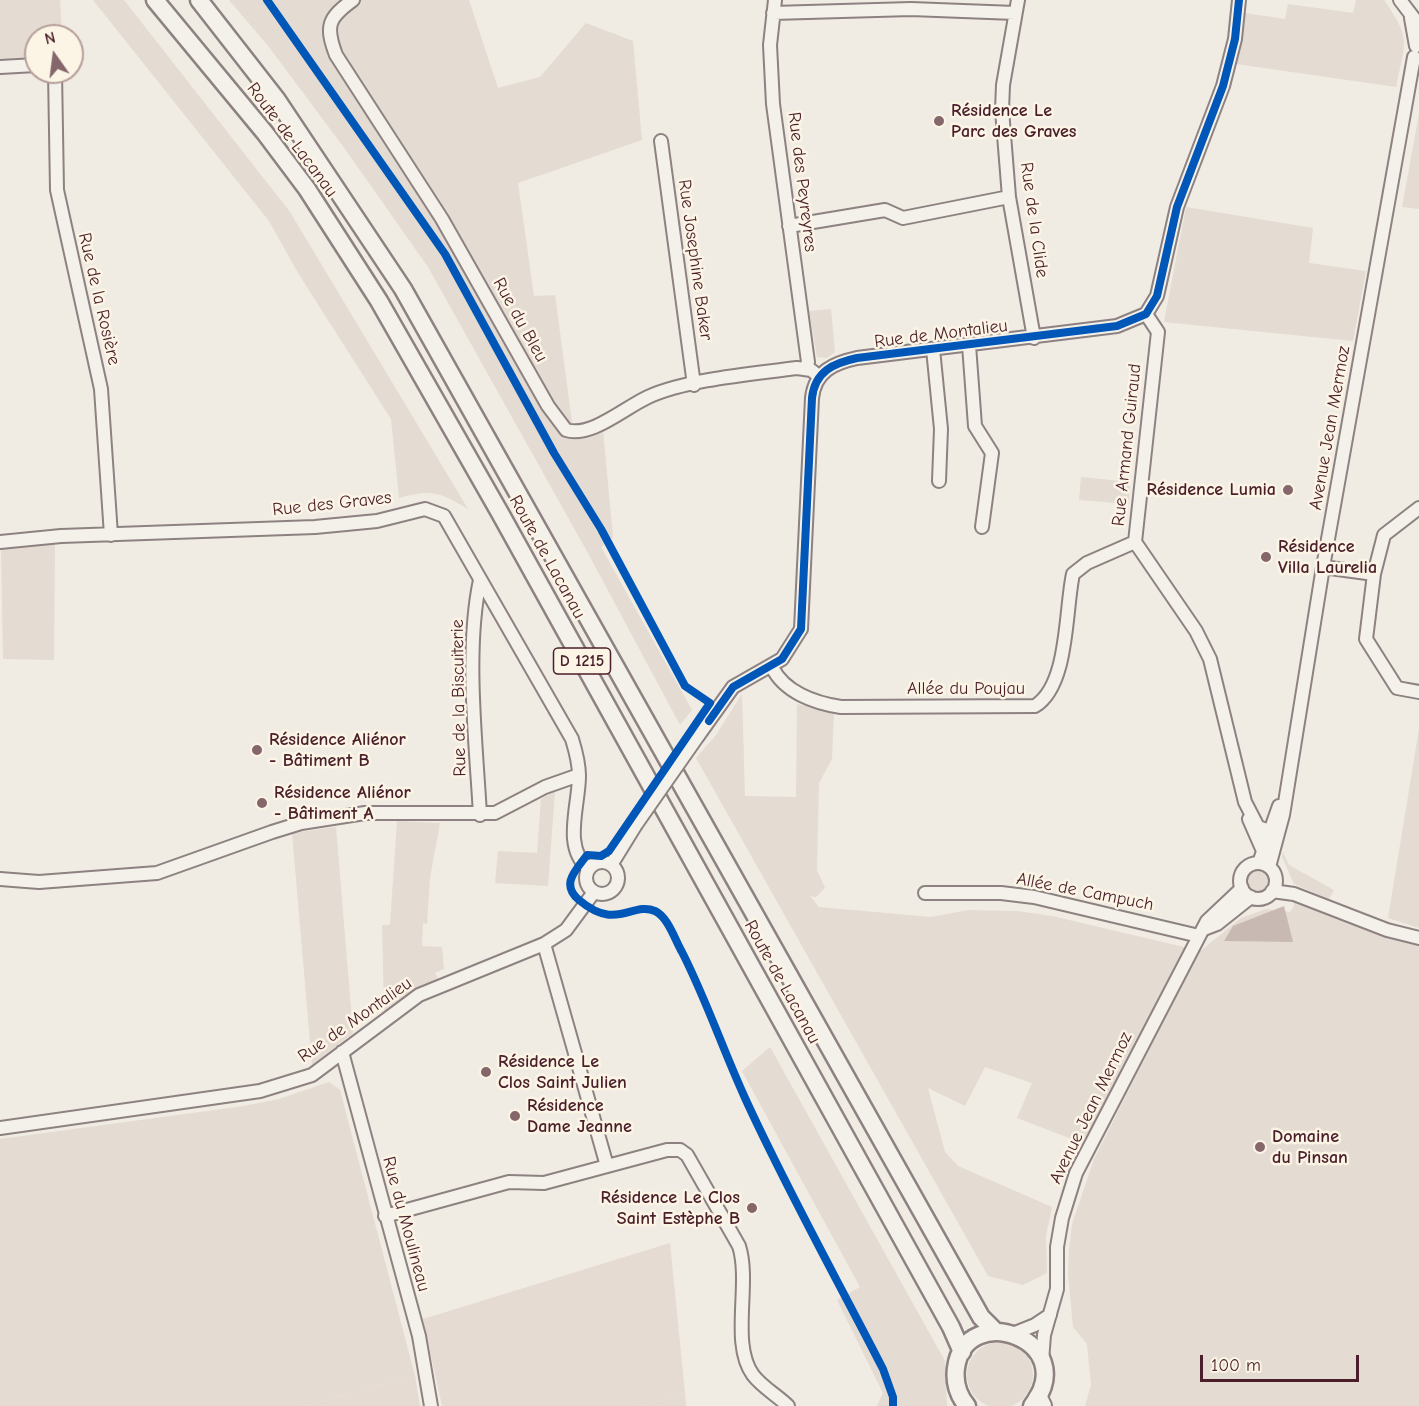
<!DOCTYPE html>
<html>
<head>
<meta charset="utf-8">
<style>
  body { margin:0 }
  #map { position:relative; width:1419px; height:1406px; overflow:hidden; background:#f0ebe3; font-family:"Comic Neue",sans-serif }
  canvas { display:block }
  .north { position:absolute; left:24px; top:24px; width:60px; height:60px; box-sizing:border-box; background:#fcf5e5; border:2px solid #b59f9b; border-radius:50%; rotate:346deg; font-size:16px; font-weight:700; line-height:24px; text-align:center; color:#4a1f2b }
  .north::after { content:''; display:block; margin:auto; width:21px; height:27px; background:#84666b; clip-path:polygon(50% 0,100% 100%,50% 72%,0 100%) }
  .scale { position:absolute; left:1200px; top:1355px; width:159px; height:27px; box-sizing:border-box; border:3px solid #4a1f2b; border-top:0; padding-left:8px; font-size:18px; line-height:21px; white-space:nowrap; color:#4a1f2b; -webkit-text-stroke:4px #fcf5e5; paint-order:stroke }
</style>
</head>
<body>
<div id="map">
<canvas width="1419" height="1406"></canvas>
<div class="north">N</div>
<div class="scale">100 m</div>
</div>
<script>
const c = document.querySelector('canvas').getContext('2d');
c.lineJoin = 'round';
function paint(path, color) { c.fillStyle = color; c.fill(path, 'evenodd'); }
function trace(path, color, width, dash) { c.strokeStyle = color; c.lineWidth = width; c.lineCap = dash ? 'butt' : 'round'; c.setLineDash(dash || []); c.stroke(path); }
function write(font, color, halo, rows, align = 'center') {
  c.font = font + ' "Comic Neue",sans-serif'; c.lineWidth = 5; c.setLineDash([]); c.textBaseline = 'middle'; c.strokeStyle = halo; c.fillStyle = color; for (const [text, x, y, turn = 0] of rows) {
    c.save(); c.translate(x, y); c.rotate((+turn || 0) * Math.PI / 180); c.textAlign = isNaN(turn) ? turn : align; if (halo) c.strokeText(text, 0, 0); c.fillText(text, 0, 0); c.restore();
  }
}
paint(new Path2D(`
  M670,1243L685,1394L639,1406H442L423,1319Z
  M415,1376L420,1406H303Z`), '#e6dbd2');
paint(new Path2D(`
  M0,0H60L62,36H36V59L0,61Z
  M93,0H124L290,212L468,509C440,492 431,489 399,498L391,419L298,273L269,221Z
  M229,0H469L498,88L540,77L586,23L633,41L642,140L518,183L534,296L555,295L572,422L586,437L603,430L613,537L601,547L692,710L680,725L589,555L428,267L345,149L269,47Z
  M1356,0H1384C1412,40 1405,42 1396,87L1236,64L1245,13L1285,19L1288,4L1353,13Z
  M1419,114V209L1402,207Z
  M1186,207L1313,228L1309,263L1366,271L1353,341L1164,322Z
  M831,309L835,352L827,358L817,357L809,311Z
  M1081,477L1130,482L1129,504L1079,500Z
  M55,544L54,660L3,659L1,548Z
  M742,694L745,796L796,797L797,704L834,713L832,759L819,783L817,870L825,888L816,897L810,896L819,907L931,917L968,910L1017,911L1052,916L1188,948L1082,1143L1017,1118L1032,1083L985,1067L965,1106L928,1088L945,1152L958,1166L1052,1207L1046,1236L1047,1273L1023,1285L988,1276L696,758L716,735Z
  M1419,729V928L1388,918Z
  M555,791L548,886L495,883L498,851L537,853L541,799Z
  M397,821L440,823L430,878L427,924L423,923L422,946L442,947L444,969L435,973L438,979L410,993L384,1012L382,925H390Z
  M336,827L353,1033L312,1065L292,833Z
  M1283,852L1289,865L1334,890L1329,899L1294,884L1282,857Z
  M1248 880a11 11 0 1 1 22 0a11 11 0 1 1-22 0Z
  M1293,900L1419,938V1406H1085L1091,1385L1087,1344L1073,1327L1068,1274L1069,1249L1072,1224L1094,1159L1198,953L1241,918L1266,909L1290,912L1294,906Z
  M770,1047L945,1361L947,1406H877L883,1393L837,1300L860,1287L742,1071Z
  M329,1082L340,1090L415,1376L303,1406H0V1139L244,1106L279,1099Z
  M967 1375a33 33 0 1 1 66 0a33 33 0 1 1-66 0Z
  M685,1394L686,1406H639Z`), '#e4dbd2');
paint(new Path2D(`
  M1284,906L1293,942L1224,941L1233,926Z`), '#c9b9b3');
const minor = new Path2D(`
  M353,0C328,18 325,26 336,55L442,219L548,406L566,430C591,438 624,408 648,397C688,379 753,374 797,368L811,370L820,377
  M775,0L770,45L773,104L808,362L806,368
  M1018,0L1003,85L1002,110L1009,197L1034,338
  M1400,0L1419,25
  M773,13L911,9L1015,13
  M1411,18L1416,46
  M0,67L36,65
  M55,72L57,190L101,389L111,535
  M661,141L694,385
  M789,226L885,210L903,218L1009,197
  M1146,314L1158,332L1135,542L1196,631L1210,659L1245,802L1258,827L1269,831
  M969,345L975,426L992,453L982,527
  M933,349L941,429L939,481
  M1419,508L1384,535L1374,574L1366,639L1397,688L1419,692
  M0,542L61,536L315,527L377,521L425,509L444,516L572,739C576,752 579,763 579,776C579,806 562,848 589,869
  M1323,567L1374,574
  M772,667C784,692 814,703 841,707L1035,706C1069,685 1065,610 1073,574L1087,563L1135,542
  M698,736L733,687L782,659L801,629L812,398C815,371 834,363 857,358L1117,326L1146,314L1157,296L1177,207L1223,86L1235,39L1239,0
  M480,815C476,742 465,651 480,580
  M1249,819L1263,851
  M586 878a16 16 0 1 1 32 0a16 16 0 1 1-32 0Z
  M1259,863L1279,806
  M1240 881a18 18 0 1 1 36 0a18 18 0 1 1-36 0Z
  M611,865L635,826
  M1269,867L1283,815L1323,567L1414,57
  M0,879L39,882L157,873L272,832L301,823L365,813H495L545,787L579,775
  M1272,891L1294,894L1387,930L1419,938
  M925,893H1001L1034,897L1199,936
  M1204,929L1217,924L1251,897
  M544,944L607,1166
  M342,1052L419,1336L431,1406
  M0,1128L260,1091L312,1075L419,995L544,944L566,930L594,892
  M385,1216L509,1182L544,1183L667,1150H680L687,1155L739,1246C751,1283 730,1344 753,1375C762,1387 778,1396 788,1406
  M1015,1333L1035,1325L1050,1315
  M1042,1361L1044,1335L1057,1289V1247L1062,1218L1076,1173L1207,921L1242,888`);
const major = new Path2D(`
  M155,0L265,133L307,189L379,301L500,513L951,1327L962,1352
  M199,0L277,100L403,289L981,1317L995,1331
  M967,1406C958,1395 954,1383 956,1368C965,1299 1083,1340 1032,1406`);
const highway = new Path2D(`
  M1038,1398L1042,1406`);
trace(minor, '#8d8281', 16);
trace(major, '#8d8281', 21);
trace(highway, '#8d8281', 22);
trace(minor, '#f4f1eb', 12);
trace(major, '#f4f1eb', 16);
trace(highway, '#f4f1eb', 18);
const minorBridge = new Path2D(`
  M635,826L698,736`);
trace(minorBridge, '#8d8281', 16, []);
trace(minorBridge, '#f4f1eb', 12);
trace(new Path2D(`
  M267,0L445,254L554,453L601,529L685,686L710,703L609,851L601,856L587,855C576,870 560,884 579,900C617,932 632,901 655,911C668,917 675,940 682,952C706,999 723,1050 745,1098C787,1190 837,1279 883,1369L893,1397V1406
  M709,721L733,687L782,659L801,629L812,398C815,371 834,363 857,358L1117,326L1146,314L1157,296L1177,207L1223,86L1235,39L1239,0`), '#0057b8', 8);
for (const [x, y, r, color] of [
  [939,121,6,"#84666b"],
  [1288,490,6,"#84666b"],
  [1266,557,6,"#84666b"],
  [257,750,6,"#84666b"],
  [262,803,6,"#84666b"],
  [486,1072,6,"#84666b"],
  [515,1116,6,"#84666b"],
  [1260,1147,6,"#84666b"],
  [752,1208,6,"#84666b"]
]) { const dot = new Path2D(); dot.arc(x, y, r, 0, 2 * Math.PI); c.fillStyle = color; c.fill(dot); trace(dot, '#fcf5e5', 2); }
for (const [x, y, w] of [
  [582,661,57]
]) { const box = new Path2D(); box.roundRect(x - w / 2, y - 13, w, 26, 4.5); c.fillStyle = '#fcf5e5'; c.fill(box); trace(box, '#4a1f2b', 1.5); }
write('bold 16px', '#4a1f2b', null, [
  ["D 1215",582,661]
]);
write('bold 18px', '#4a1f2b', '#fcf5e5', [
  ["Résidence Le",951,111],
  ["Parc des Graves",951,132],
  ["Résidence Lumia",1276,490,"right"],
  ["Résidence",1278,547],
  ["Villa Laurelia",1278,568],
  ["Résidence Aliénor",269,740],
  ["- Bâtiment B",269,761],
  ["Résidence Aliénor",274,793],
  ["- Bâtiment A",274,814],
  ["Résidence Le",498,1062],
  ["Clos Saint Julien",498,1083],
  ["Résidence",527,1106],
  ["Dame Jeanne",527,1127],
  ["Domaine",1272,1137],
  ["du Pinsan",1272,1158],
  ["Résidence Le Clos",740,1198,"right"],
  ["Saint Estèphe B",740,1219,"right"]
], 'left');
write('18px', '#4a1f2b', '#fcf5e5', [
  ["Route de Lacanau",292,140,53],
  ["Rue des Peyreyres",802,182,83],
  ["Rue de la Clide",1034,220,82],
  ["Rue Josephine Baker",695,260,82],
  ["Rue de la Rosière",99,299,77],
  ["Rue du Bleu",520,320,61],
  ["Rue de Montalieu",941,334,-7],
  ["Avenue Jean Mermoz",1330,428,-80],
  ["Rue Armand Guiraud",1127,445,-84],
  ["Rue des Graves",332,504,-6],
  ["Route de Lacanau",547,557,61],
  ["Allée du Poujau",966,689],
  ["Rue de la Biscuiterie",459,698,-91],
  ["Allée de Campuch",1085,892,11],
  ["Route de Lacanau",782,982,61],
  ["Rue de Montalieu",355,1020,-35],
  ["Avenue Jean Mermoz",1091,1108,-64],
  ["Rue du Moulineau",406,1224,75]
]);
</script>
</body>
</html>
